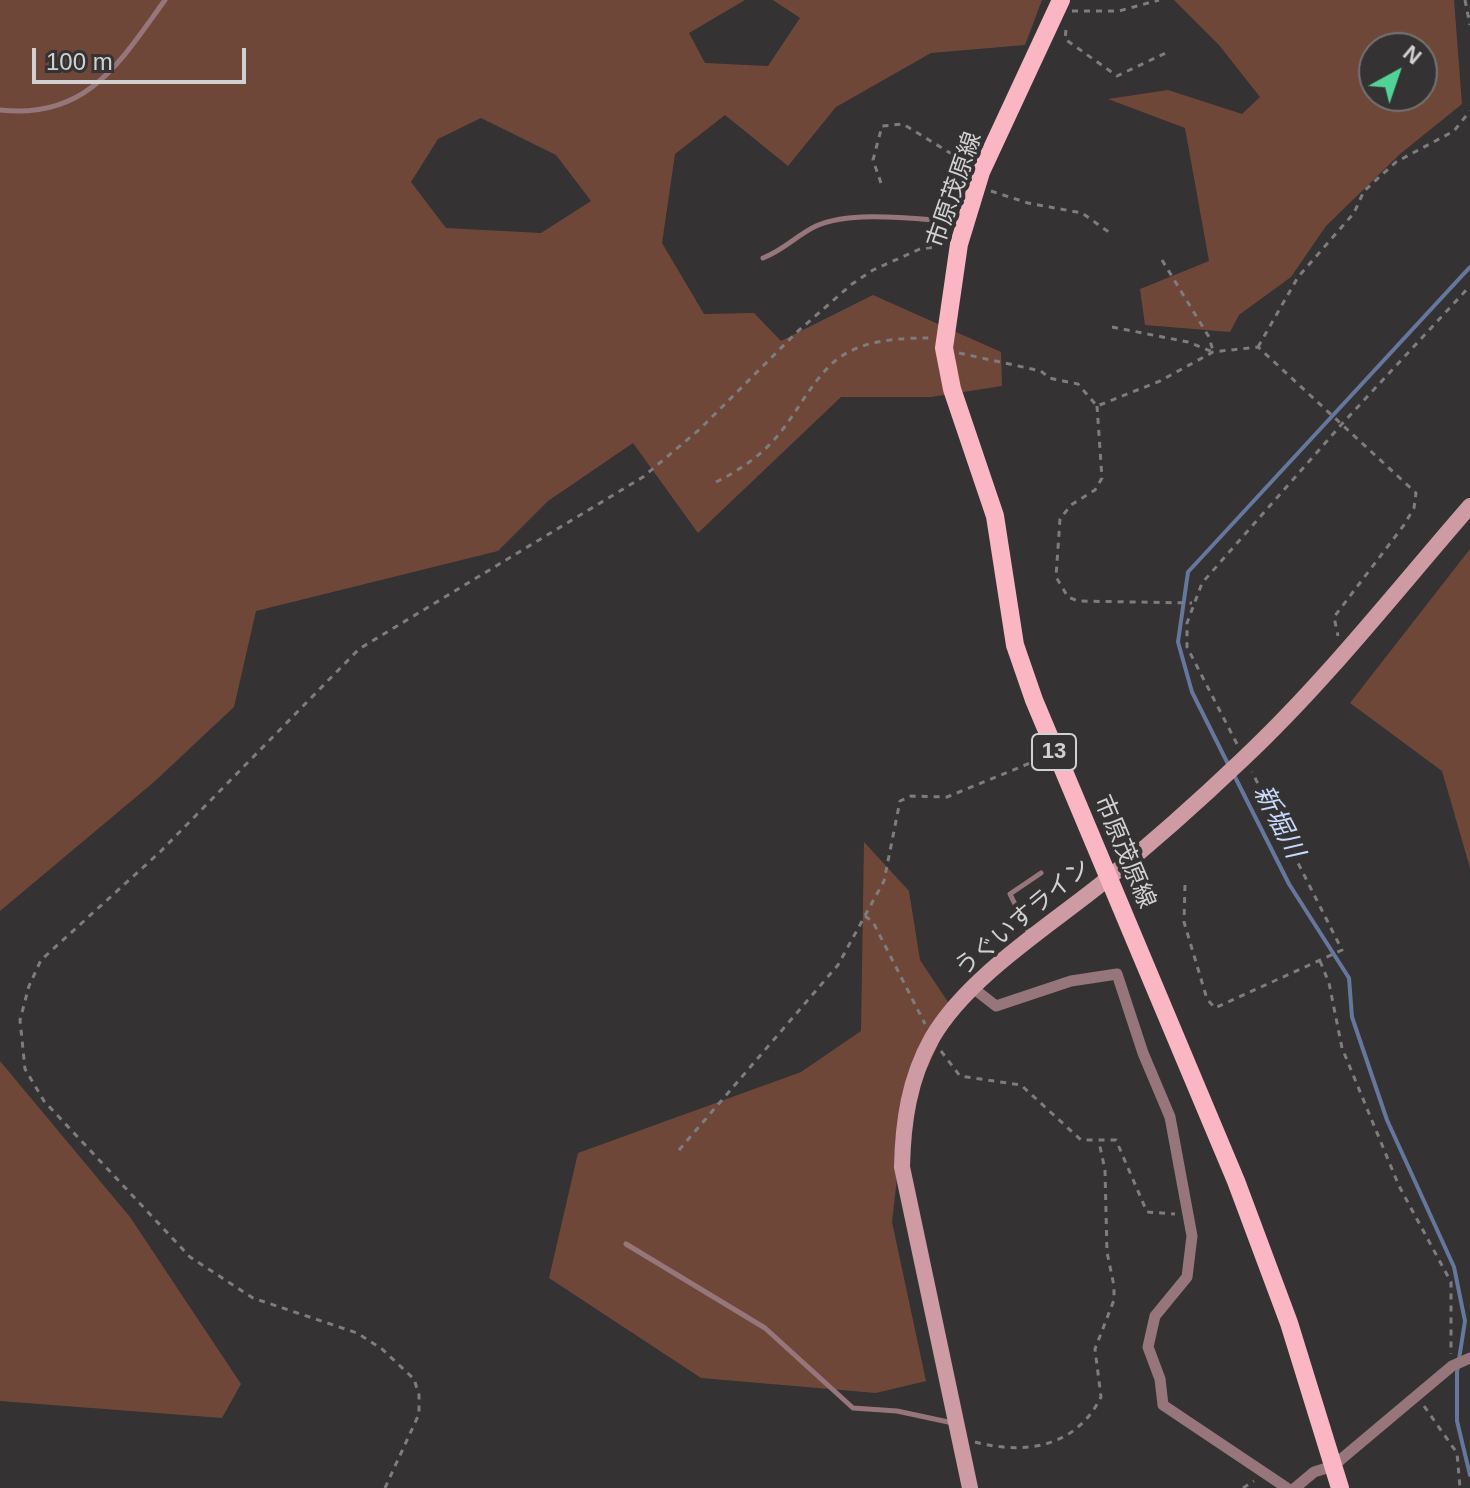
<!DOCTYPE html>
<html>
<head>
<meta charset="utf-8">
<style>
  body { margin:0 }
  #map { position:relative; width:1470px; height:1488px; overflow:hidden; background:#343233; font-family:Arial,sans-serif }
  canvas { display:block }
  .north { position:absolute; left:1358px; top:32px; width:80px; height:80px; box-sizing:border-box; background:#343233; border:2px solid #737273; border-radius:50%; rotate:40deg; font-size:22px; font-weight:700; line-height:32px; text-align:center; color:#d2d1d2 }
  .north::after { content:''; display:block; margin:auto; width:28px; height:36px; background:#51d398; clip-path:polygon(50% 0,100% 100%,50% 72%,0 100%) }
  .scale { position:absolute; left:32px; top:48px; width:214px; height:36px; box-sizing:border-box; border:4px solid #d2d1d2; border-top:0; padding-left:10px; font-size:24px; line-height:28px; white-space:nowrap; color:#d2d1d2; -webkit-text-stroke:6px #343233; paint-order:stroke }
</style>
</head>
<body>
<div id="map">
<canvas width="1470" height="1488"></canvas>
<div class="north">N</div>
<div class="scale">100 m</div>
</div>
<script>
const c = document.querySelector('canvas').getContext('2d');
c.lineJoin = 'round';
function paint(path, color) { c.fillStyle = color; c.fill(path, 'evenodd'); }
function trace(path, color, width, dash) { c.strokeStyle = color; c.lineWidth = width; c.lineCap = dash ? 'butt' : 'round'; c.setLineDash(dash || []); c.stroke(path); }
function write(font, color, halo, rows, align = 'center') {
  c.font = font + ' Arial,"Noto Sans JP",sans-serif'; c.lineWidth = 8; c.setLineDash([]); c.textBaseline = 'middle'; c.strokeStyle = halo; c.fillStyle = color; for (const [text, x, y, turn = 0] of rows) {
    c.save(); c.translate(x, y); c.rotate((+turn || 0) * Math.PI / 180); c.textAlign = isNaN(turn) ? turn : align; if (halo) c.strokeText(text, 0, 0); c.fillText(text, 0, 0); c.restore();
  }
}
paint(new Path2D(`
  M0,0H745L689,33L705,63L768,66L800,18L773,0H1042L1025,45L931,53L836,107L788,166L725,115L675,154L662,243L704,314L754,313L781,341L873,295L1001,352L1002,386L931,397H841L698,533L633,443L548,501L498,551L256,611L234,707L154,782L0,911ZM481,118L556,155L591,201L541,233L446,228L411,182L438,139Z
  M1174,0H1454L1462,104L1400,154L1326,226L1291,277L1239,315L1230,332L1145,325L1140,289L1209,261L1185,128L1108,99L1168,90L1242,114L1260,97L1219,45ZM1374,48H1422V96H1374Z
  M1470,549V868L1442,771L1350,703Z
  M864,842L909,891L920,960L954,1011L904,1117L892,1222L926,1381L876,1393L701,1378L549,1278L578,1153L801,1072L861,1031Z
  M0,1061L130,1217L241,1384L222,1418L0,1401Z`), '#6f4739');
trace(new Path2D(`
  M1228,764L1192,692L1178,642L1188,572L1470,267
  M1234,775L1289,884L1349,978L1352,1017L1387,1120L1454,1267L1465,1321L1457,1372V1421L1470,1475`), '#65779d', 4);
trace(new Path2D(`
  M1465,0L1470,25
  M1072,11H1119L1159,0
  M1066,30L1065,39L1117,76L1170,51
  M881,183L873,160L882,126L903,124L968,164
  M991,191L1028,203L1082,213L1113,235
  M1162,260L1209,337L1213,351
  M1112,327L1188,342L1213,352
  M1258,347L1298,277L1354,213L1364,191L1396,162L1454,131L1470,111
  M959,353L1041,371L1049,378L1078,384L1097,406L1160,381L1213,352L1258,347L1416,493L1414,508L1404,525L1334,617L1338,636
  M1097,406L1102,478L1095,490L1071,505L1060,519L1056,577L1068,597L1078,601L1192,603
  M716,482C742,469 765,453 783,429C800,407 813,380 835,361C860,340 898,338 929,338
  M1237,744L1187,647V623L1202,583L1341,425L1470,286
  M1185,885L1184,922L1207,999L1215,1008L1342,950L1252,772
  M865,916L873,922L925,1024
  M1320,961L1329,983L1342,1048L1399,1186L1451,1282V1354
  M941,1051L960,1076L1021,1085L1081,1140H1116L1147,1212L1175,1214
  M679,1150L838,965L884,881L900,801L911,796L947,797L1040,759
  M1424,1406L1457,1453L1460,1488
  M975,1442C1024,1455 1076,1448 1101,1397L1095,1349L1114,1300V1286L1107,1252L1105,1170L1099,1142
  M385,1488L419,1414V1395L414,1379L382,1349L357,1333L253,1298L190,1257L44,1101L25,1069L20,1020L29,986L41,960L160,852L359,649L643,477L700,429L797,332L852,284L873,270L920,249L943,246
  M1243,1488L1254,1481`), '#7e7c7d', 3, [6, 6]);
trace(new Path2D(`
  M0,110C87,120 120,62 165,0
  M763,258C784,250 797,235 816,226C853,209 922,220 963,222
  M1030,935L1010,894L1041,873
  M626,1244L765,1328L853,1408L897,1411L953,1423`), '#96757b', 5);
trace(new Path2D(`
  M973,988L996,1006L1071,981L1117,974L1143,1053L1170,1117L1192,1236L1187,1277L1155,1316L1148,1347L1160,1379L1163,1405L1287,1488
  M1295,1488L1314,1472L1333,1466L1452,1366L1470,1358`), '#96757b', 11);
trace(new Path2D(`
  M970,1488L902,1167C903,1122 909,1079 932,1038C968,976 1051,925 1106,880C1153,842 1199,801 1243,759C1325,682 1396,591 1470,506`), '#ce9aa4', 16);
trace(new Path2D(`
  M1061,0L981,172L959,244L944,348L952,389L995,516L1015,645L1034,700L1236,1181L1289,1323L1340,1488`), '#fab6c3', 18);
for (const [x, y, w] of [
  [1054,752,44]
]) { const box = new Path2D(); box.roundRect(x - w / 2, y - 18, w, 36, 6); c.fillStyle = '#343233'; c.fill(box); trace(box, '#d2d1d2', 2); }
write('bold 22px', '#d2d1d2', null, [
  ["13",1054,752]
]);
write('24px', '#d2d1d2', '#343233', [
  ["市原茂原線",955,190,-71],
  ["市原茂原線",1124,852,67],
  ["うぐいすライン",1023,918,-40]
]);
write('italic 26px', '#c7d9fa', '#343233', [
  ["新堀川",1278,822,63]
]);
</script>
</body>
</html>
